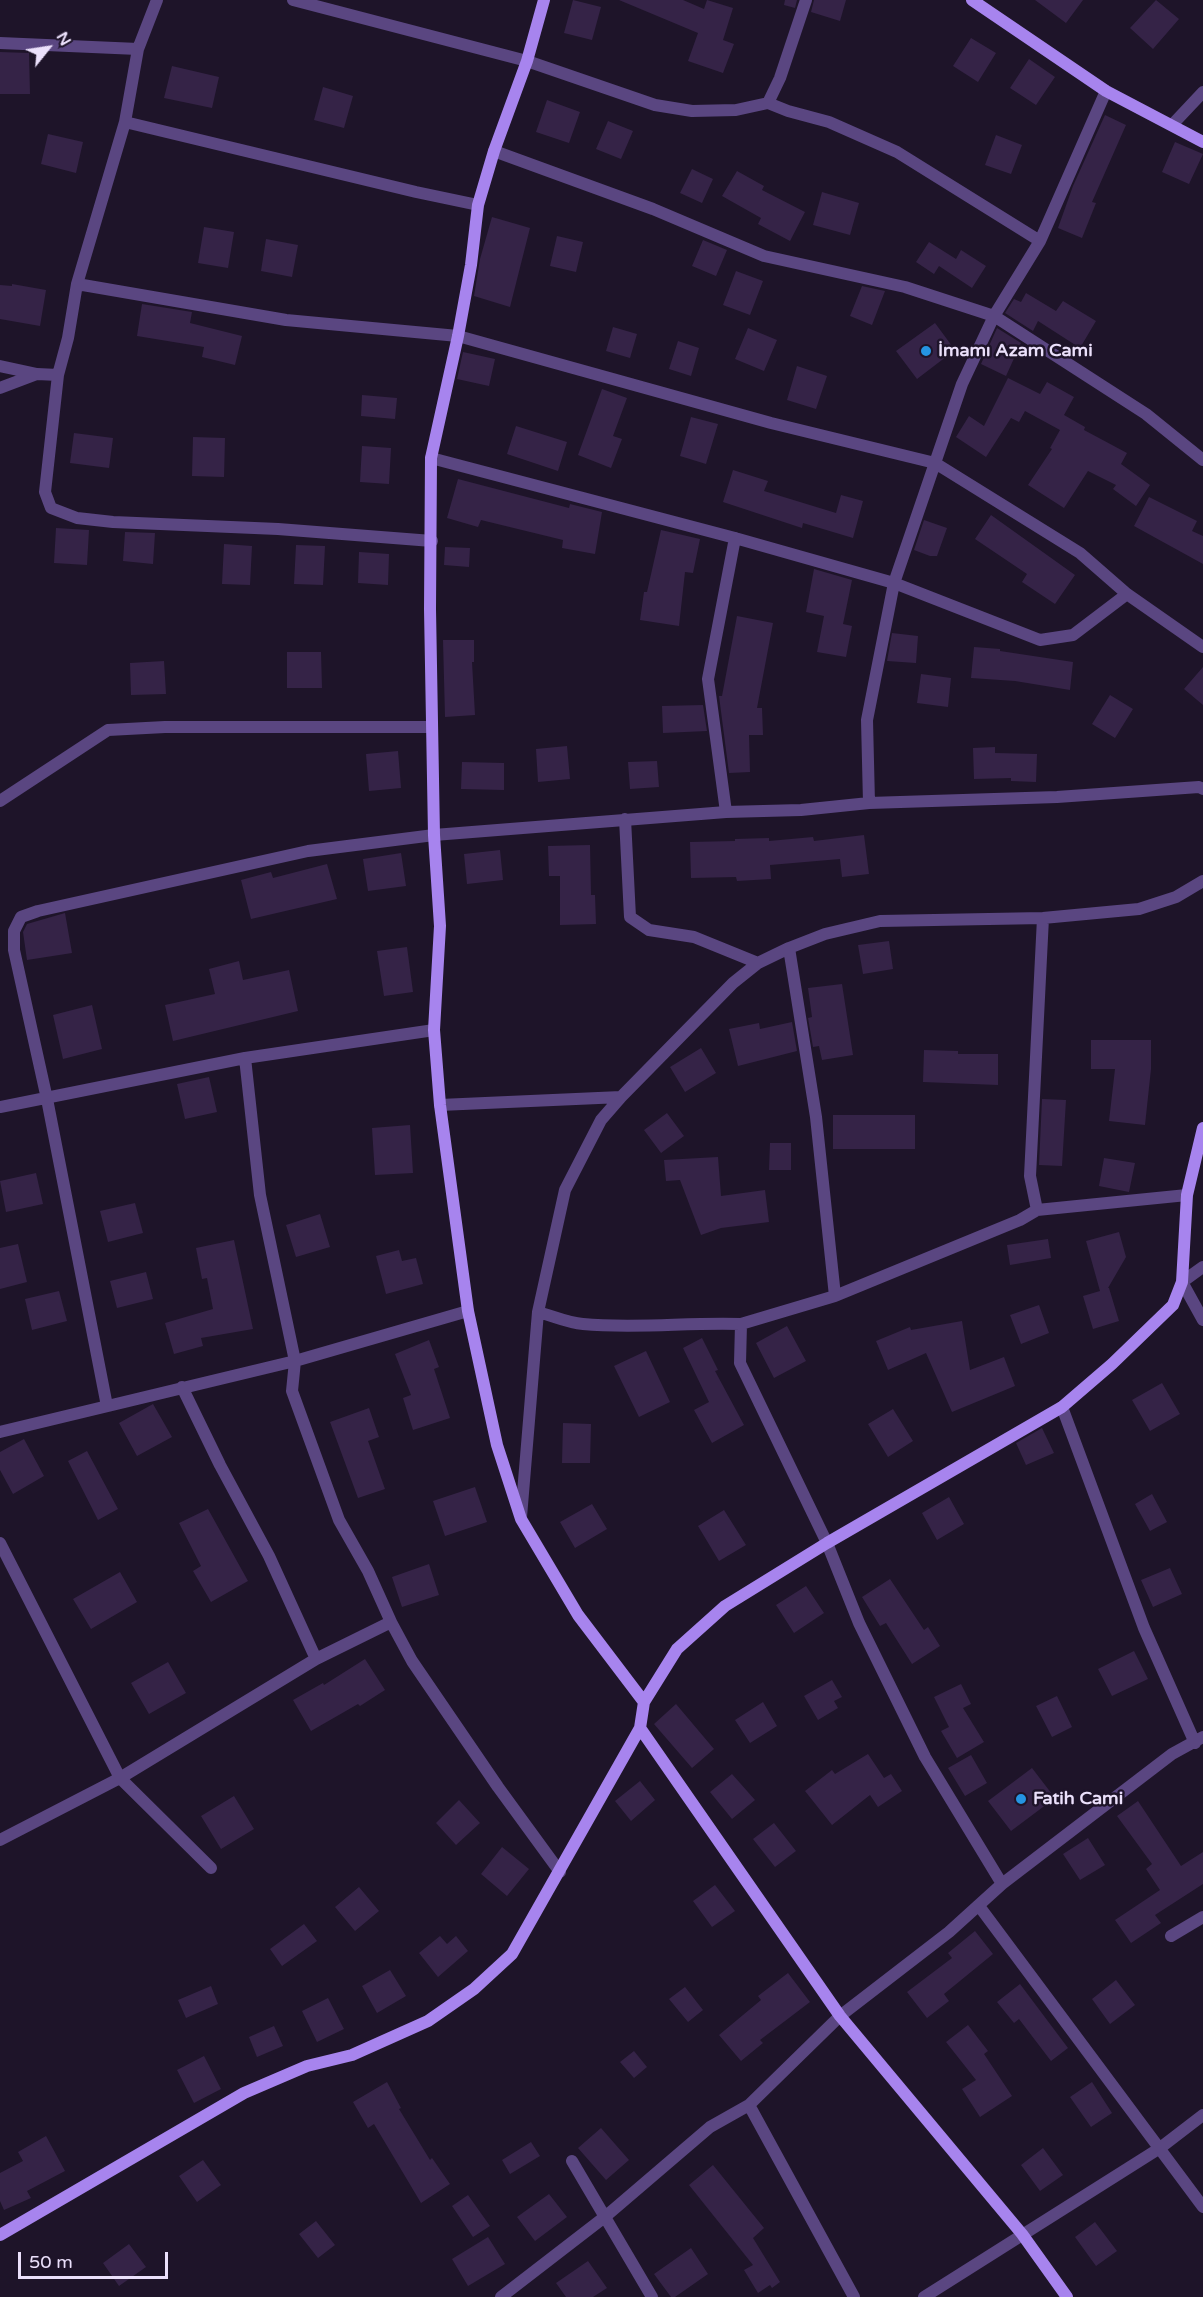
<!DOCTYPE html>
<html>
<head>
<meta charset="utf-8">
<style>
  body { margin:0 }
  #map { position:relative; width:1203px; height:2297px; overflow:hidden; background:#1e1429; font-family:"Varela Round",sans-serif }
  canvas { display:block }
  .north { position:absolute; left:18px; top:18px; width:60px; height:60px; -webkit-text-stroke:4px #1e1429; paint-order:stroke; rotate:60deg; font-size:16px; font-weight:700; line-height:24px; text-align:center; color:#ebe0fb }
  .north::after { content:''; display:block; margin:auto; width:21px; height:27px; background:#ebe0fb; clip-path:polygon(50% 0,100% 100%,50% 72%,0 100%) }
  .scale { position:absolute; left:18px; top:2252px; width:150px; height:27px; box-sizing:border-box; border:3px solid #ebe0fb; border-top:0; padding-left:8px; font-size:18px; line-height:21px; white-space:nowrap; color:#ebe0fb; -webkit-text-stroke:4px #1e1429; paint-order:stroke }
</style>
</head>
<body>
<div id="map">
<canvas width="1203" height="2297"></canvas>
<div class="north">N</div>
<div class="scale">50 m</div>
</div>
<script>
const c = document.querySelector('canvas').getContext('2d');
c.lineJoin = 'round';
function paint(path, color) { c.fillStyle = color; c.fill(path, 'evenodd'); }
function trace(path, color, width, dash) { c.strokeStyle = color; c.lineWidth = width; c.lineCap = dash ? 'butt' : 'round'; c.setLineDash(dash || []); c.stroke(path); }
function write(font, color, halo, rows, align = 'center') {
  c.font = font + ' "Varela Round",sans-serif'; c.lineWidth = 5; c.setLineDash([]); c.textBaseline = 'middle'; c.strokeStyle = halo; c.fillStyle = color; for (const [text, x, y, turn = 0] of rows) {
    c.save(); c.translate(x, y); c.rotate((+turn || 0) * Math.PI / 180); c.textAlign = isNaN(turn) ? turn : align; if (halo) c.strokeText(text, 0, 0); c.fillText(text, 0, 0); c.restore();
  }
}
paint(new Path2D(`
  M573,0L601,7L592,40L564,33Z
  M619,0H683L704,9L707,0L733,8L723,40L734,44L723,73L688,61L698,33Z
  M785,0H797L795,8L784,5Z
  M814,0H846L840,21L811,12Z
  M1035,0H1083L1066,23Z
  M1156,0L1179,19L1153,49L1130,28Z
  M971,38L996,53L978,82L953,66Z
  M0,52L29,53L30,94H0Z
  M1029,59L1055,77L1036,105L1010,88Z
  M172,66L219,77L212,108L164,98Z
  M323,87L353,96L344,128L314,120Z
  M547,100L580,112L569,143L536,132Z
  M1105,115L1126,125L1092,202L1096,203L1082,238L1058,228L1073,186Z
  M608,121L633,131L621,159L596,149Z
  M48,134L83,142L76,173L41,164Z
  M996,135L1022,145L1011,174L985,165Z
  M1175,142L1203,154L1189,184L1162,172Z
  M692,169L713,179L702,203L680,193Z
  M737,171L764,186L762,190L805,212L790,241L758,224L761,218L722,196Z
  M822,192L859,203L850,235L813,225Z
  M492,217L530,228L510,307L474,296L480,259Z
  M204,227L234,232L228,268L198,263Z
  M557,236L583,242L576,272L550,266Z
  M266,239L298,245L292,277L261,271Z
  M703,240L727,250L716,276L692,266Z
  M929,242L956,259L961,250L986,266L972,288L939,266L934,274L916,262Z
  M736,271L763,281L750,315L723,305Z
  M12,284L46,290L40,326L0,319V285L12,286Z
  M862,286L885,291L872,325L850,316Z
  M1026,293L1056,311L1063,301L1096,321L1080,348L1038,321L1033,331L1005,313L1014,299L1021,302Z
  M142,304L192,312L190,323L242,336L235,365L202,357L204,347L137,336Z
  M935,323L955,350L917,379L896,351Z
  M613,327L637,334L630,358L606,351Z
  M748,328L777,340L764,371L735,359Z
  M997,328L1021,343L1006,376L981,364Z
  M678,341L699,348L691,376L669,369Z
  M463,352L495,359L489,386L457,379Z
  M797,366L827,376L816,409L787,400Z
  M1008,378L1040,394L1047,382L1074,397L1064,415L1085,427L1084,430L1127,453L1121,464L1150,485L1136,506L1113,489L1116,485L1088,471L1064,508L1028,485L1052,449L1050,448L1060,430L1025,411L1019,422L1011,418L986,457L956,437L969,416L984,426Z
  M602,389L627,398L613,436L622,439L611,468L578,455Z
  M362,395L397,398L395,419L361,416Z
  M691,417L718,424L706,464L680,456Z
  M516,426L567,442L558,471L507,454Z
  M74,433L113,438L109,468L70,463Z
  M193,437L225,438L224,477L192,476Z
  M362,446L391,448L389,484L360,482Z
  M733,470L768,481L764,491L836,513L841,495L863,501L853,538L803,523L802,528L723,502Z
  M458,479L569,508L570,504L602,512L595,554L562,548L563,540L481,520L478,527L447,518Z
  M1149,497L1197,521L1192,531L1203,536V564L1134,526Z
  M991,515L1075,575L1055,604L1022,582L1027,574L975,539Z
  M924,520L947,528L937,556H930L914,550Z
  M56,528L89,530L87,565L54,563Z
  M661,530L700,539L693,573L685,572L679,626L640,620L644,592H647Z
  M125,532L155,533L153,564L123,561Z
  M224,544L252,546L250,585L222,584Z
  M296,545L325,546L323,585L294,584Z
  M445,547L470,548L469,567L444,565Z
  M359,552L389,554L388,585L358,583Z
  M814,569L852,580L843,624L852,626L846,657L817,652L824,616L806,612Z
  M737,616L773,623L757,708H762L763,735H749L750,772L729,773L719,696H722Z
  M892,633L918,636L916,663L887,661Z
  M443,640H474V662H472L475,715L445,717Z
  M974,647L1000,649V651L1073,662L1070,690L1015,681L971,678Z
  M287,652H321L322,688H287Z
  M164,661L166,694L131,695L130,663Z
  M1203,667V705L1184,689Z
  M921,674L951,678L948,707L917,703Z
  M1110,695L1133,709L1115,738L1092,724Z
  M703,705L707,731L663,733L662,706Z
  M567,746L570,779L538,782L536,749Z
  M995,747V753L1037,754L1036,782L1011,781V778L974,779L973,748Z
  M398,751L401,788L369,791L366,754Z
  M657,761L659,787L630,789L628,762Z
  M462,762L504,763V790L461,789Z
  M864,835L869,874L842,877L840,859L770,865L771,879L737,881L736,877L691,878L690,842L735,841V839L769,838V841L813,837L814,841Z
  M590,845L591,895H595L596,924L560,925V876H549L548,846Z
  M500,850L503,880L467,884L464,854Z
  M401,853L406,886L368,891L363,859Z
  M327,864L337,899L251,919L241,880L271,872L273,878Z
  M65,913L72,953L27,960L23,932L27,924Z
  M889,941L893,969L863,974L858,945Z
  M407,947L413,992L384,996L377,951Z
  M239,961L243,980L289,970L298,1011L173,1041L165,1005L215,994L209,969Z
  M842,984L853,1055L822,1060L819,1046L813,1047L808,1018L812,1017L808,988Z
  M92,1005L102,1049L63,1059L53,1015Z
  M792,1022L797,1051L738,1066L729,1029L759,1023L760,1029Z
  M1091,1040H1151V1069L1145,1125L1109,1121L1115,1069H1091Z
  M701,1048L716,1073L685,1092L670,1067Z
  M924,1050L958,1051V1054H998V1085L923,1082Z
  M209,1077L217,1112L185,1119L177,1084Z
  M1042,1099L1066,1100L1062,1166L1039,1165Z
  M667,1113L684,1136L661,1153L644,1130Z
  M833,1115H915V1149H833Z
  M410,1125L413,1173L375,1175L372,1128Z
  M770,1143H791V1170H769Z
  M718,1157L721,1196L765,1190L769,1222L721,1228L701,1235L680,1180L666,1181L664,1160Z
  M1104,1158L1135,1163L1129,1192L1099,1186Z
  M36,1173L43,1204L6,1212L0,1181Z
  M135,1203L143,1233L108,1242L100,1211Z
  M320,1214L330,1247L296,1257L286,1225Z
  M1119,1232L1126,1257L1108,1288H1109L1119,1321L1093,1329L1083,1296L1100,1291L1086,1241Z
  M1048,1239L1051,1258L1010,1265L1007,1245Z
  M234,1240L253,1329L201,1338L203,1346L174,1354L165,1323L213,1309L207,1278L202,1279L196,1248Z
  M18,1244L27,1282L0,1289V1248Z
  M399,1250L402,1261L416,1258L423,1284L386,1294L376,1256Z
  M146,1272L153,1299L117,1308L110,1281Z
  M59,1291L67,1321L32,1330L25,1299Z
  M1039,1305L1049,1333L1021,1344L1010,1315Z
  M962,1321L970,1370L1004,1357L1015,1386L952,1412L926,1353L888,1370L876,1341L910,1327L911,1330Z
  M787,1326L806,1361L774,1378L756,1343Z
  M702,1338L718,1370L715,1371L744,1425L712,1443L694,1410L709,1402L683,1348Z
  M429,1340L439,1367L434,1369L450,1418L413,1430L403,1398L411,1395L395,1354Z
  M646,1351L670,1402L639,1417L614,1366Z
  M1162,1383L1180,1414L1150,1431L1132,1400Z
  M153,1404L172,1437L137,1456L119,1423Z
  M369,1408L379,1437L368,1441L385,1489L358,1498L330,1422Z
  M893,1409L913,1441L888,1457L868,1424Z
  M563,1423L591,1424L590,1463H562Z
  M1042,1428L1054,1453L1026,1465L1016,1443Z
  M24,1439L44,1476L13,1494L0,1470V1452Z
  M87,1451L118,1509L98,1520L68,1461Z
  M475,1487L487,1522L445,1536L433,1501Z
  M1152,1494L1167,1522L1150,1531L1135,1504Z
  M949,1497L964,1524L937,1540L922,1513Z
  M592,1504L607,1529L575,1548L560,1522Z
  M208,1509L248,1581L211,1602L193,1571L201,1566L179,1523Z
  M724,1510L746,1545L719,1561L698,1526Z
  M429,1564L439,1595L402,1607L392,1577Z
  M1170,1568L1182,1594L1153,1607L1141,1580Z
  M120,1572L137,1602L91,1629L73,1599Z
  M890,1579L924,1630L928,1627L940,1646L912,1664L886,1623L880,1626L862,1597Z
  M806,1586L824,1613L794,1633L776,1605Z
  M1134,1651L1148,1679L1112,1696L1098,1669Z
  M365,1659L385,1690L360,1706L358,1704L311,1731L293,1700L323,1683L324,1685Z
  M168,1662L186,1693L149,1714L131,1683Z
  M832,1680L842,1697L834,1701L838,1708L818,1720L804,1696Z
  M961,1684L971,1704L963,1708L984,1742L957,1758L941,1731L949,1727L934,1697Z
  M1057,1696L1072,1727L1052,1737L1036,1706Z
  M763,1702L777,1726L750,1743L735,1720Z
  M676,1704L714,1749L692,1768L654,1724Z
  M868,1754L884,1778L891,1774L902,1791L878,1807L870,1795L832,1825L805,1791L832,1770L835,1774Z
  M971,1755L987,1783L965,1796L948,1768Z
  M1032,1768L1055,1798L1011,1831L988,1801Z
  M732,1774L755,1800L732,1819L710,1792Z
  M640,1781L655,1800L631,1821L615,1801Z
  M234,1796L254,1829L221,1849L201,1816Z
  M459,1800L480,1823L456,1845L436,1823Z
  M1138,1801L1181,1866L1203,1852V1884L1155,1915L1161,1923L1131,1943L1115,1920L1160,1890L1146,1869L1152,1864L1117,1816Z
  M774,1823L796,1851L775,1867L753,1839Z
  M1088,1838L1105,1865L1080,1880L1063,1854Z
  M502,1847L529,1869L507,1896L481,1874Z
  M715,1885L735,1911L712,1927L693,1901Z
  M359,1887L379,1911L355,1931L335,1907Z
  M304,1924L317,1941L282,1966L270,1949Z
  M975,1931L993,1954L944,1994L949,2001L927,2018L907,1992L952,1958L948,1953Z
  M440,1936L447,1944L456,1936L468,1951L438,1977L419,1953Z
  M390,1970L406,1996L377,2013L362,1986Z
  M788,1973L810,2002L760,2040L763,2043L741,2061L719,2035L761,2000L758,1996Z
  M1116,1980L1135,2005L1110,2024L1092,1999Z
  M1020,1984L1068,2048L1051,2061L1019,2019L1014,2023L997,2002Z
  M211,1986L218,2004L186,2018L178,2000Z
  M685,1987L703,2010L688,2022L669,1999Z
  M328,1998L344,2029L317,2042L302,2011Z
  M968,2025L988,2051L984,2054L1012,2096L980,2117L962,2089L976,2080L946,2042Z
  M274,2026L283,2046L257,2057L249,2037Z
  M634,2051L647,2067L634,2078L620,2062Z
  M204,2056L221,2089L194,2103L177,2070Z
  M387,2082L401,2108L399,2109L430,2160L432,2158L450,2184L421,2203L374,2124L368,2128L353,2102Z
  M1092,2082L1112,2113L1091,2127L1070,2097Z
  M601,2128L629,2160L606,2180L578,2148Z
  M46,2136L65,2171L27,2191L31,2198L4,2210L0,2201V2173L23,2161L18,2152Z
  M531,2142L540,2156L510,2174L502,2160Z
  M1043,2148L1063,2175L1040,2191L1021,2165Z
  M203,2160L221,2185L197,2202L179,2176Z
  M713,2165L764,2228L753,2238L780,2282L772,2288L770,2285L758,2293L744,2270L753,2265L689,2185Z
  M549,2194L567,2217L535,2241L517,2217Z
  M468,2195L490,2226L473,2237L452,2206Z
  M316,2221L335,2245L318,2258L299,2234Z
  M1095,2222L1117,2251L1096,2266L1075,2237Z
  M488,2237L505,2264L468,2286L452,2259Z
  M129,2244L146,2267L119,2286L103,2263Z
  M691,2248L708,2274L675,2297H671L654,2274Z
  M588,2261L607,2288L593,2297H566L556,2283Z`), '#352347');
trace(new Path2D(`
  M157,0L138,49L125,122L77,284L68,338L58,375L45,492L51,508L77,518L113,522L278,529L432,541
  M293,0L527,61L655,105L692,111L736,110L768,103L788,111L829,122L897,152L1040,241
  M0,43L138,49
  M768,103L780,78L806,0
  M125,122L416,192L478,205
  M1172,125L1203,92
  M494,151L653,209L764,256L905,287L994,316L1146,414L1203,460
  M77,284L286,320L458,336L771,423L935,463L1080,553L1127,594L1203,647
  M0,366L37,374L58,375
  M0,388L37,374
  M431,458L735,538L894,583L1040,640L1073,635L1127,594
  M0,801L108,730L165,727H432
  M869,803L867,720L894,583L962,384L994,316L1040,241L1106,91
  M726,812L708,679L735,538
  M625,819L630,917L649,930L694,937L758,963
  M789,948L816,1117L835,1296
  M245,1058L260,1195L295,1361L292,1391L339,1520L368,1571L391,1622L412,1661L498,1787L560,1872
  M440,1105L621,1097
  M0,1107L245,1058L434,1030
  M1037,1210L1030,1176L1043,918
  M1203,1267L1182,1282L1203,1320
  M741,1324L835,1296L1020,1220L1037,1210L1187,1195
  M107,1406L47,1099L14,950V931L21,917L38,911L308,851L434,835L726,812L801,810L869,803L1057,797L1199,787L1203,789
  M1062,1407L1144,1628L1195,1743
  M0,1432L295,1361L468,1311
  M521,1517L538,1312
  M0,1543L120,1778L211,1868
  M316,1659L391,1622
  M0,1840L120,1778L316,1659L269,1556L220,1465L182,1387
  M1002,1884L925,1757L859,1623L827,1543L740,1363L741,1324C689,1322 636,1329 583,1324C568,1323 553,1316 538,1312L565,1190L601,1120L621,1097L733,983L758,963L789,948L825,934L880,921L1043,918L1139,909L1176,897L1203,881
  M979,1906L1203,2207
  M1171,1936L1203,1917
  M749,2105L854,2297
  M572,2161L652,2297
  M501,2297L606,2216L710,2127L749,2105L840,2016L949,1932L1002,1884L1172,1754L1203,1737
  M924,2297L1160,2148L1203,2115`), '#5a4681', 12);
trace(new Path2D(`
  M544,0L527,61L494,151L478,205L471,265L458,336L431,458L430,609L434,835L440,926L434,1030L440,1105L468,1311L497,1445L521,1519L578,1615L644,1702
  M972,0L1106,91L1203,142
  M640,1728L840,2016L1022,2234L1067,2297
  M0,2235L244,2093L307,2066L352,2055L428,2021L474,1989L512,1954L640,1728L644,1702L677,1649L725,1606L827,1543L1062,1407L1112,1364L1173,1305L1182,1282L1187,1195L1203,1128`), '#a784ee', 12);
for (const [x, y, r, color] of [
  [926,351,6,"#2594e2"],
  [1021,1799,6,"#2594e2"]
]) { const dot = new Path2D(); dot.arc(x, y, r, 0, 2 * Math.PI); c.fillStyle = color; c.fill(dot); trace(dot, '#1e1429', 2); }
write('bold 18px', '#ebe0fb', '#1e1429', [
  ["İmamı Azam Cami",938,351],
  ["Fatih Cami",1033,1799]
], 'left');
</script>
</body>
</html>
